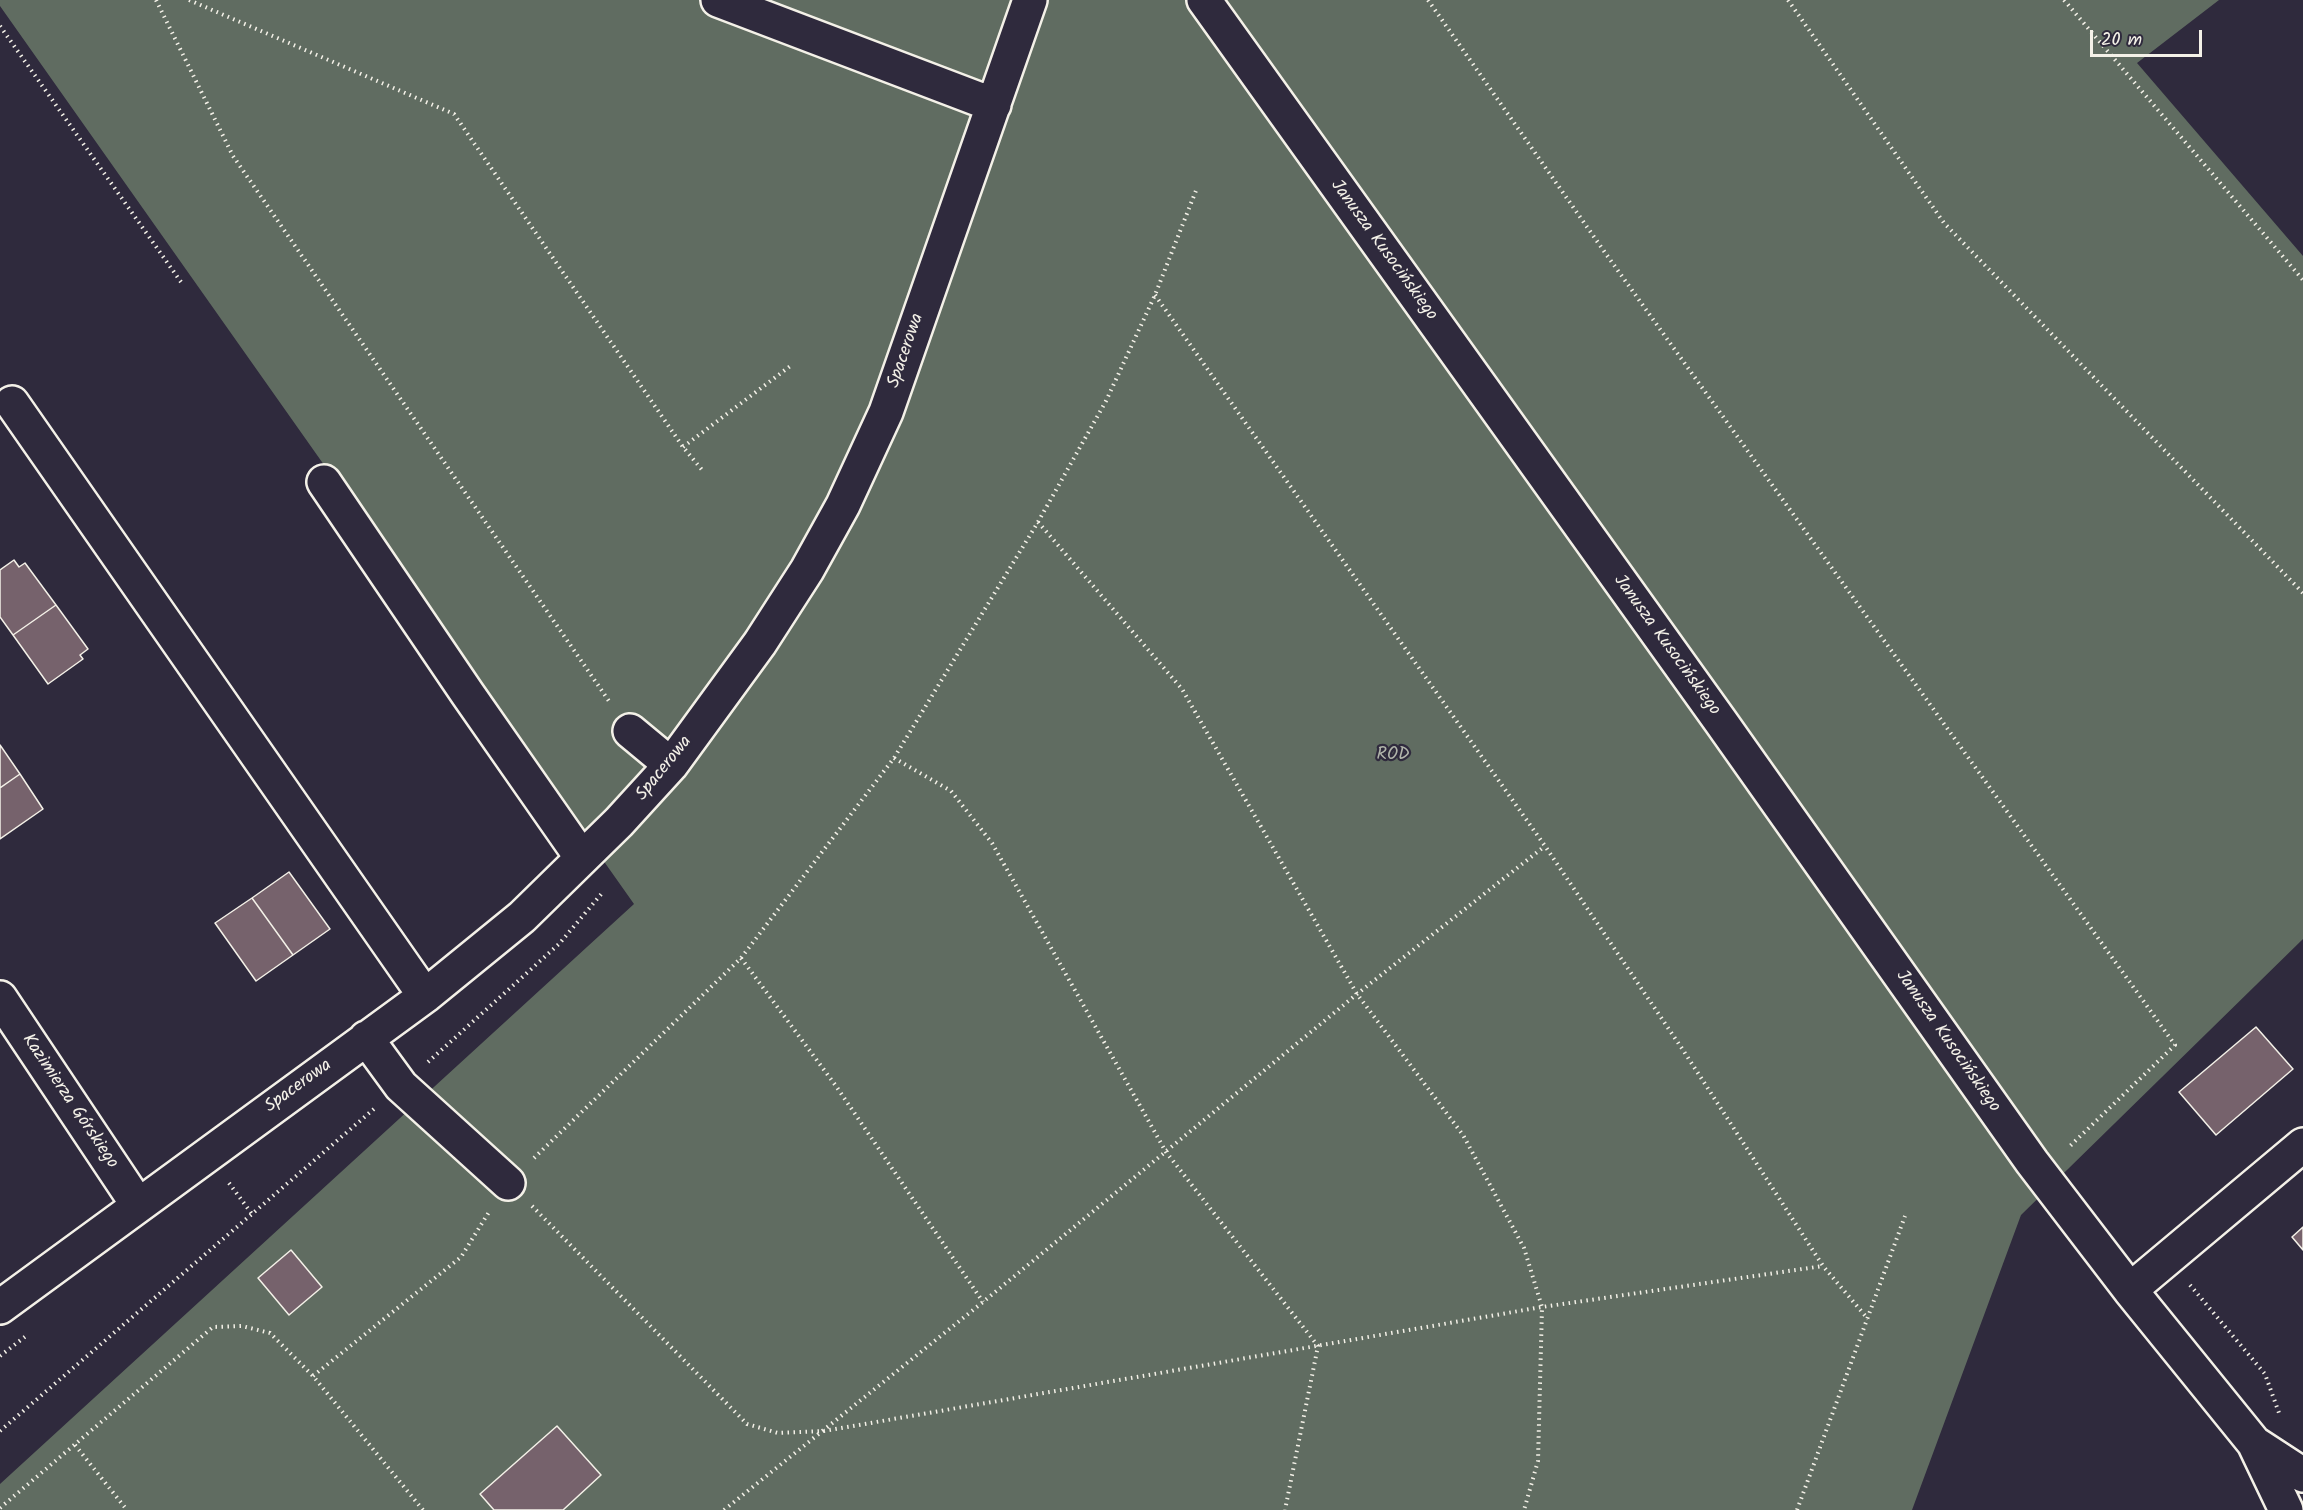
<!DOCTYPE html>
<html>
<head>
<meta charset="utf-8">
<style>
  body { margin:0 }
  #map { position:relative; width:2303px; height:1510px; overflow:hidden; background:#2f2a3d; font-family:Kalam,sans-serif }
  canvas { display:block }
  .scale { position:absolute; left:2090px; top:30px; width:112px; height:27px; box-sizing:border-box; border:3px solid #f4f1e8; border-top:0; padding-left:8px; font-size:18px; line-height:21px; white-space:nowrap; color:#f4f1e8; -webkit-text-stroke:4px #2f2a3d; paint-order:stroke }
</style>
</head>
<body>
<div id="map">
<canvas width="2303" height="1510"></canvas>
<div class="scale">20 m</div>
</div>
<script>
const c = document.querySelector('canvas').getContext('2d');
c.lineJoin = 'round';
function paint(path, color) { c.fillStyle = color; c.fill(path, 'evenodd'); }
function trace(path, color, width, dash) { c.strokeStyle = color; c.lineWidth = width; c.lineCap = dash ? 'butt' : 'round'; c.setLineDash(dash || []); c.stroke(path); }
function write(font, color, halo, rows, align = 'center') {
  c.font = font + ' Kalam,sans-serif'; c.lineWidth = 4.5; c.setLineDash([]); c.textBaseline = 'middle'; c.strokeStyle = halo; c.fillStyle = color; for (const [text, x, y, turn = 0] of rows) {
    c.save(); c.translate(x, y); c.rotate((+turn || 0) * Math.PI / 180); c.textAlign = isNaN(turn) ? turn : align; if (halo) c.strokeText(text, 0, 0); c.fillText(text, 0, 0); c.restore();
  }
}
paint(new Path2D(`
  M0,0H2219L2137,63L2303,256V939L2021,1215L1912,1510H0V1484L634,904L0,6Z`), '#606c61');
const building = new Path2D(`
  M14,560L19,567L25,563L56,605L13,635L0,617V570Z
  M56,605L88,649L80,655L83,659L48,684L13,635Z
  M0,745L20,774L0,788Z
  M20,774L43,809L0,839V788Z
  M289,872L330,929L293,955L252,898Z
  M252,898L293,955L256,981L215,923Z
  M2256,1027L2293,1069L2216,1135L2179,1092Z
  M2303,1227V1250L2292,1237Z
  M291,1250L322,1287L289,1315L258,1278Z
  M557,1426L601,1475L563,1510H494L480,1494Z`);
paint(building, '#76626c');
trace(building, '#f4f1e8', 1.5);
const minor = new Path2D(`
  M718,0L994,105
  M1204,0L1721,722L2032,1162L2130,1290L2254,1443L2286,1510
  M12,403L425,996
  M324,482L467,693L582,858
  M630,731L671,765
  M0,998L138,1205
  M366,1038L401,1086L508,1183
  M2130,1290L2303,1145
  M0,1307L425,996L522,917L619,822L671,765L760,643L807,570L843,505L886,412L1030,0
  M2254,1443L2303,1475`);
trace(minor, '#f4f1e8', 38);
trace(new Path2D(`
  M156,0L233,156L611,704
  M189,0L454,114L683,447L703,471
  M1428,0L1606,254L2175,1045L2069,1147
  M1788,0L1944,223L2303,593
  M2064,0L2303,280
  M0,26L181,282
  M1155,295L1545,846L1683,1050L1823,1266L1868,1319
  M683,447L793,364
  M1038,522L1182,689L1357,994L1463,1135L1524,1248L1542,1307L1538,1461L1524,1510
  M894,758L951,791L992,843L1166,1152L1318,1346L1285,1510
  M741,958L836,1086L983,1302
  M428,1062L559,944L603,892
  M534,1158L741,958L894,758L1038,522L1106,401L1155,295L1197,188
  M229,1183L252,1214
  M532,1206L747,1424L778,1433L824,1431L1542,1307L1823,1266
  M2190,1285L2265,1374L2279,1413
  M0,1356L26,1336
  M313,1376L461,1257L489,1212
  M0,1431L375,1108
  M75,1445L127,1510
  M0,1508L213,1327L242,1326L270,1333L313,1376L423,1510
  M724,1510L983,1302L1357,994L1545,846
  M1797,1510L1905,1216`), '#f4f1e8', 4, [1.5, 4.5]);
trace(minor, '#2f2a3d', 33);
write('18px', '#f4f1e8', '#2f2a3d', [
  ["Janusza Kusocińskiego",1383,251,54],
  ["Spacerowa",907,351,-71],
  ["Janusza Kusocińskiego",1666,646,54],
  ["Spacerowa",665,769,-51],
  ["Janusza Kusocińskiego",1947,1042,55],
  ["Spacerowa",299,1087,-36],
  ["Kazimierza Górskiego",69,1102,56]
]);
write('18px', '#b1b5ab', '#2f2a3d', [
  ["ROD",1393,756]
]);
</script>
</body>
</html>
